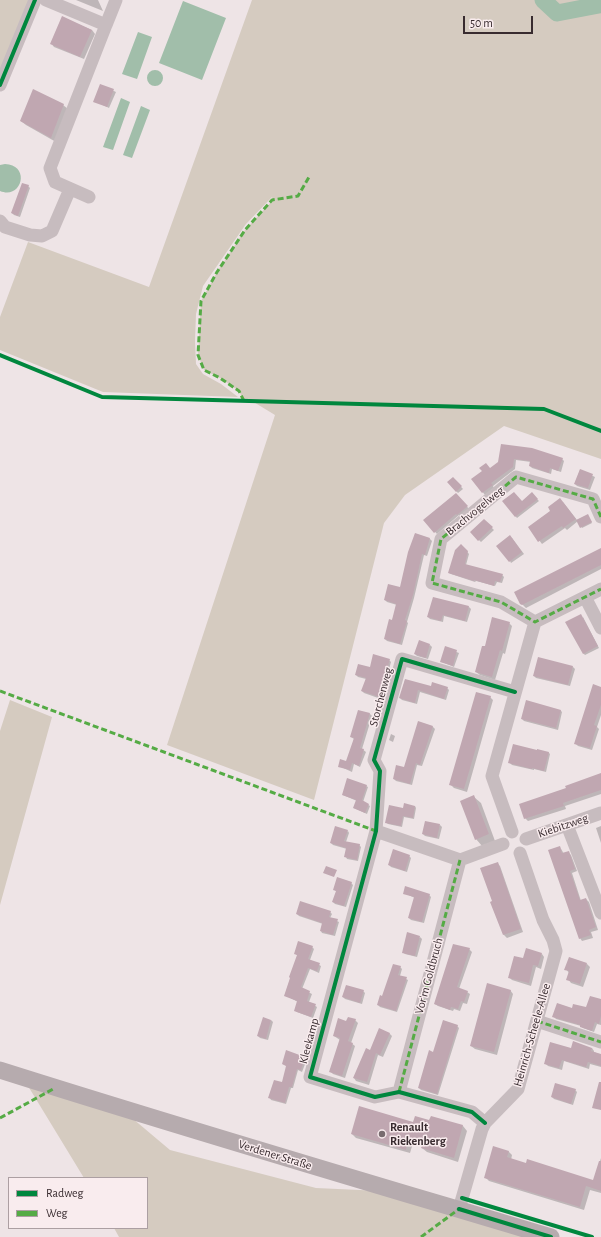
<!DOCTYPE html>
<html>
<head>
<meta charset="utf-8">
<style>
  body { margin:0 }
  #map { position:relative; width:601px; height:1237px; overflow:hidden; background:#eee4e6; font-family:"Alegreya Sans",sans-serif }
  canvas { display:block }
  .legend { position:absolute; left:8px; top:1177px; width:140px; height:52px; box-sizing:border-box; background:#f9ecee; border:1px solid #ac9fa2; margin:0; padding:5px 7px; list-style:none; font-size:12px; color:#382b2f }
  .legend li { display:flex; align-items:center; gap:8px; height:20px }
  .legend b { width:20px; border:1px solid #ac9fa2 }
  .scale { position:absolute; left:463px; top:16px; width:70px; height:18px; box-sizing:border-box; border:2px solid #382b2f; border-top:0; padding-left:5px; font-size:12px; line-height:14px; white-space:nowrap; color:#382b2f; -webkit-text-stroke:3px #f9ecee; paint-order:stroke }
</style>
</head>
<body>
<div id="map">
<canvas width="601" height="1237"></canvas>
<ul class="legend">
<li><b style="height:5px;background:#00873e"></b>Radweg</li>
<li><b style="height:5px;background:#55ab45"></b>Weg</li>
</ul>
<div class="scale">50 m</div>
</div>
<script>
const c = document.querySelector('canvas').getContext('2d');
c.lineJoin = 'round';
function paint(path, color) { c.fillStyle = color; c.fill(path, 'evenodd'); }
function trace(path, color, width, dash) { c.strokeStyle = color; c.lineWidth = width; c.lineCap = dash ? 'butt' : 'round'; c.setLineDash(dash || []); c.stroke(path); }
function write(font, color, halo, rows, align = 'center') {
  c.font = font + ' "Alegreya Sans",sans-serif'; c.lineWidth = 3; c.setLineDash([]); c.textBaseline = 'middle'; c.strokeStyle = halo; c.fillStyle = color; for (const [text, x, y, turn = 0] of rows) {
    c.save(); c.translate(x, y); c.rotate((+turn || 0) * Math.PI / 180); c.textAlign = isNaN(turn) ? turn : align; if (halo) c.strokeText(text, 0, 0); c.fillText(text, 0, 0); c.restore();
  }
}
paint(new Path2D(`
  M0,0H30L0,77Z
  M252,0H601V459L504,426L405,495L384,523L314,800L167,745L275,415L252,401H244L239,391L220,378L204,370L198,355L201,301L217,272L245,230L273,200L272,197L246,224L203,286L196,314L195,341L196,364L203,374L221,384L238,397L103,392L0,350V317L28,242L149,287Z
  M10,700L52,717L0,905V731Z
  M28,1086L132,1118L170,1150L316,1188L403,1192L551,1237H119L114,1228H147V1178H84Z`), '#d5cbc0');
paint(new Path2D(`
  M183,1L226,18L202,80L159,63Z
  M138,32L152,37L137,79L122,74Z
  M147 78a8 8 0 1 1 16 0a8 8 0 1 1-16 0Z
  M121,98L130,102L113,150L103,147Z
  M141,106L150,110L132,158L123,155Z
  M5,164C31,165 22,200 0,191V165Z`), '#a1beaa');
paint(new Path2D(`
  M76,0H98L103,11Z
  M63,18L92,30L95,34L84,59L54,47L51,43Z
  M101,85L116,92L109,108L95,101Z
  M63,105L68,109L56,142L26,125L21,121Z
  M28,186L30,188L20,217L14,215L12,213Z
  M502,445L562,459L564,461L561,472L552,469L551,474L532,468L530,466L531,462L516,460L515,469L493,486L494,488L485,495L473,480L499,463Z
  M580,470L595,477L590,490L577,486L575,484Z
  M453,478L463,489L458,493L448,482Z
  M456,494L469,509L460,516L459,515L437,534L424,520Z
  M532,494L539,501L517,518L503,501L522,502Z
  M563,502L577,520L588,516L592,523L582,528L578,521L567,530L565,528L542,544L529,527Z
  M484,520L494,530L481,542L471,532Z
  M415,534L430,539L432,541L427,556L424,555L414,598L407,622L408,623L402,645L387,641L385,639L392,621L397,605L387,602L385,600L400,589Z
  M512,538L524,554L511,563L510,561Z
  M461,545L469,554L466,565L502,575L504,577L502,583L497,582L495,586L476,581L475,582L451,574L449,573Z
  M601,549V569L526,608L521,603Z
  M469,607L471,609L467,622L444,616L443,622L430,619L428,617Z
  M583,617L599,648L585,655L583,653Z
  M509,623L512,626L505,654L503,653L495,680L480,675L476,672L485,648Z
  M430,645L432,647L428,659L417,656L415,654Z
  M446,648L459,653L454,667L442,662Z
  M389,660L391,662L381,699L364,693L362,691L366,679L358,677L356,675Z
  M573,667L575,669L570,686L536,678L534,676Z
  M405,680L431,688H447L449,690L446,700L420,692L417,704L402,700L400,698Z
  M601,688V715L597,727L599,729L592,750L578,746L575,743Z
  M490,697L493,700L467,792L454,788L451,785Z
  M560,710L562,712L558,730L524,721L522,719Z
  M359,711L370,714L372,716L362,749L366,752L360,767L354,764L352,772L339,766L347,762L354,739L351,737Z
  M419,722L433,727L435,729L422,766L417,765L412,785L396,781L394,779L405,769Z
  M391,734L395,736L393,742L389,740Z
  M548,752L550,754L546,772L534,769V770L512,765L510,763Z
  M601,774V794L565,806L566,809L528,821L525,818L568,789Z
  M366,786L368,787L363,802L370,806L367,814L354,808L357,801L343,795Z
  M474,797L481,803L495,841L482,846L476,839Z
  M415,806L416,808L414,819L404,817L402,827L388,824L387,823L404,809Z
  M440,825L442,827L439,839L425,836L423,834Z
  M601,826V843L596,828Z
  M348,831L349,833L346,842L359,845L361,847L358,861L347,859L346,857L347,849L333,845L331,843Z
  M560,847L564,854L568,852L571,855L577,871L572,873L581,901L586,899L589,902L598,930L591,932L593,938L582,941L580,938Z
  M409,856L411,858L407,872L391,867L389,865Z
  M497,863L500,866L523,932L507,938L504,935L492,902L493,901Z
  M351,883L353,885L346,907L335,904L333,902L337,892L334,889Z
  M404,893L429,895L431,897L424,923L411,920L409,918L415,898Z
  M330,912L332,914L330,918L339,922L335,936L322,933L321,931L323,924L299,916L297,914Z
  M420,937L422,939L417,957L405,954L403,952Z
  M312,947L314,949L310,960L321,966L319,973L310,969L302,989L312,994L309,1002L317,1007L313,1018L297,1012L295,1010L298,1002L285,995L298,956L295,953Z
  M469,949L472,952L459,989L467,992L470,994L467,1004L463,1003L460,1011L454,1009L453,1011L438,1006L435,1004Z
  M542,954L544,957L541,969L536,967L531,986L512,980L509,977L524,960Z
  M587,964L590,967L583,987L571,983L568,979L569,973L566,969Z
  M400,967L402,969L400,976L408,980L397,1012L380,1007L378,1005Z
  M510,990L513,994L497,1055L475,1049L471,1046Z
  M363,991L365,993L362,1004L345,999L343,997Z
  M601,1000V1025L597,1024L594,1032L583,1028L581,1026L556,1019L554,1017L573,1009L587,1008Z
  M271,1020L273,1022L268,1040L260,1038L258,1036Z
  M355,1020L358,1023L351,1043L355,1046L345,1078L333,1074L330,1071L340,1040L334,1036L347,1022Z
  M457,1026L459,1028L438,1095L421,1090L419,1088L434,1053Z
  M389,1033L392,1036L383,1057L378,1055L369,1085L356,1081L354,1078L370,1051Z
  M592,1048L594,1051V1052L601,1055V1067L590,1064L589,1069L564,1061L562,1070L548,1066L545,1063L571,1050Z
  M305,1057L307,1059L302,1072L298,1070L293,1088H291L286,1104L271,1100L270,1098L282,1084L287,1066L283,1064Z
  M575,1090L577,1092L573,1105L554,1099L552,1097Z
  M430,1121L463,1126L467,1131L458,1162L427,1152L422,1148L423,1146L413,1143L410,1153L356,1138L352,1134Z
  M508,1151L512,1155L511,1160L594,1181L601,1158V1193L590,1190L584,1210L489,1181L485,1177Z`), '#0003');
trace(new Path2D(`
  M543,0L557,13L599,5L601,4`), '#a1beaa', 17);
paint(new Path2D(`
  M62,16L92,30L80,57L50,44Z
  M100,84L114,89L107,107L93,102Z
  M33,89L64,104L51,138L20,121Z
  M22,183L29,185L18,216L11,213Z
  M501,444L532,448L563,458L558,471L550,468L549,473L529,466L530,461L514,459L513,467L491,483L493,485L482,493L471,479L482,471L479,468L486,463L490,468L498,462Z
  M580,469L593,474L588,488L574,484Z
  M453,477L462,486L456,492L447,482Z
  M514,492L522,501L532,492L538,499L515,517L502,501Z
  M456,493L468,506L457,515L456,514L434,533L423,520Z
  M560,498L576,519L563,528L562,526L538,542L528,527L550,511L548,507Z
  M588,514L592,522L580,528L576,520Z
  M484,519L493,527L478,541L470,532Z
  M415,533L430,538L425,555L422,554L413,595L405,620L407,621L400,644L384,639L389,619L392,620L396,604L384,600L388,584L400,587L408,552Z
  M510,535L522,552L509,562L496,546Z
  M461,544L468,551L465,564L503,574L500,582L495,581L494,586L474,580V581L448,573L455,550Z
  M601,548V565L522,605L520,604L514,592Z
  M433,597L469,606L465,621L443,615L441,621L427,617Z
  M581,614L598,646L583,654L565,622Z
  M492,617L510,622L502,651L500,650L492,677L475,672L482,646H485Z
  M419,640L430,644L426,658L414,654Z
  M445,646L457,650L453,666L440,662Z
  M373,654L390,659L379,697L361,691L366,678L355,675L358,664L370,667Z
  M538,657L573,666L568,685L533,676Z
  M405,679L431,686L432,682L448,687L444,699L418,690L415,703L399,698Z
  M593,684L601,687V705L594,725L597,726L590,748L574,744Z
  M476,692L491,696L464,789L449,785Z
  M526,700L561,710L556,728L521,719Z
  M358,710L370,713L360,748L364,749L359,766L352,763L350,770L338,767L340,759L346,761L354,738L350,737Z
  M418,721L433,726L420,765L416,763L410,784L393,779L396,765L404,767Z
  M513,744L537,750V749L549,752L544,771L532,768V769L508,763Z
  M601,773V790L563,803L564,806L524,819L519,804L566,788L565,786Z
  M347,778L367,785L362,800L369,804L365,813L353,808L356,800L342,795Z
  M474,795L489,834L475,840L460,801Z
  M404,803L415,806L413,818L403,816L401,826L385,823L389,805L403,808Z
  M425,821L440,824L437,838L422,834Z
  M335,826L348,830L344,841L360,844L357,860L344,857L346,848L330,843Z
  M560,846L562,853L569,851L575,869L570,871L580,900L586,898L596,927L589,930L591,935L579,939L548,850Z
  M393,849L410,855L405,871L388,865Z
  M498,862L521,929L503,935L490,902L492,901L480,868Z
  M326,866L337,870L334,877L323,873Z
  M337,877L352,882L344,906L332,902L336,891L333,890Z
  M405,886L430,894L422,922L408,918L414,897L403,894Z
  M300,901L331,911L329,917L338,919L333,935L320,931L322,923L296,914Z
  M407,932L420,936L415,956L402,953Z
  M298,941L313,946L308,959L320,963L317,971L308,968L301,987L310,991L307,1001L316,1004L311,1017L294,1011L297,1001L284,996L290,978L289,977L297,955L294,954Z
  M453,944L470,948L457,987L468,991L464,1002L461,1001L458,1009L451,1007L450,1010L434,1004Z
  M526,948L542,953L538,966L533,965L529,983L508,978L514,956L523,958Z
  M569,957L587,963L580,984L566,980L569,971L564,970Z
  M393,964L401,966L398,975L407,977L396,1011L377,1005L380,995L382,996Z
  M487,983L511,990L494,1052L470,1046Z
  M346,985L364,990L360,1003L342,997Z
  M590,996L601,999V1016L599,1024L595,1022L592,1031L580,1027V1025L552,1017L557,1003L572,1008L573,1004L586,1007Z
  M263,1017L271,1020L266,1039L257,1036Z
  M348,1017L356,1019L348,1041L353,1043L342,1076L329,1072L340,1038L333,1036L338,1018L346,1021Z
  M443,1020L458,1025L437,1094L418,1088L429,1050L433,1052Z
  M379,1028L390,1033L380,1055L376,1053L367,1082L353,1078L366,1048L370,1050Z
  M573,1041L592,1048L591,1051L601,1054V1066L588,1062L586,1067L562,1060L559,1068L544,1064L550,1042L571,1048Z
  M286,1050L305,1057L301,1070L297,1069L292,1087H289L285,1103L268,1098L274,1080L282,1082L286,1066L282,1064Z
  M599,1082H601V1110L592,1108Z
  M555,1083L576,1089L571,1104L551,1097Z
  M359,1106L413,1122L415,1116L429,1120L431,1116L463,1125L454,1158L421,1148L423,1144L408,1139L406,1150L351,1134Z
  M493,1146L509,1151L507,1157L526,1163L527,1159L593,1180L599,1161H601V1191L586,1186L580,1207L484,1178Z`), '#c0a7b1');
trace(new Path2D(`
  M46,0L106,25L50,168L55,182L89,197
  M106,25L116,0
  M0,85L35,0
  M0,221L5,227L30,235L42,236L52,231L70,189
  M585,597L601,628
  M535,622L501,602L432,583L441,539L516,477L593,499L601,517
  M567,825L601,913
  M376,831L460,860L503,844
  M512,832L492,776L535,622L601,589
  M526,839L601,813
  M537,1021L601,1042
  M399,1092L460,860
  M485,1123L472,1112L399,1092L375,1097L310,1077L376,831L380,771L374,760L402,659L515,692
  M459,1209L482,1129L485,1123L518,1089L556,951L553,940L543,920L520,853`), '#c7bcbf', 13);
trace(new Path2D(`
  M0,1070C183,1128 367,1182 551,1237`), '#b6abae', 17);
trace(new Path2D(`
  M244,401L239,391L220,378L204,370L198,355L201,301L217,272L245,230L272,200L298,196L309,177
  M601,517L593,499L516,477L441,539L432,583L501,602L535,622L601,589
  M0,691L376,831L377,829
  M537,1021L601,1042
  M399,1092L460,860
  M0,1118L55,1088
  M421,1237L459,1209`), '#55ab45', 3, [6, 3]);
trace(new Path2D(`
  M0,85L35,0
  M0,355L102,397L544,409L601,431
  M485,1123L472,1112L399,1092L375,1097L310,1077L376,831L380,771L374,760L402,659L515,692
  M462,1198L592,1237
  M459,1209L551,1237`), '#00873e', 4);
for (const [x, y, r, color] of [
  [382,1134,4,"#786c6f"]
]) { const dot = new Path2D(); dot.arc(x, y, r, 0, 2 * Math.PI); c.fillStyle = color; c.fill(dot); trace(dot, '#f9ecee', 1.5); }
write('12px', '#382b2f', '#f9ecee', [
  ["Brachvogelweg",475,511,-39],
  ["Storchenweg",381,697,-75],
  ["Kiebitzweg",563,826,-19],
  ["Vor'm Goldbruch",429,976,-75],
  ["Heinrich-Scheele-Allee",532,1035,-74],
  ["Kleekamp",309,1041,-75],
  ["Verdener Straße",275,1155,17]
]);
write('bold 12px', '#382b2f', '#f9ecee', [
  ["Renault",390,1127],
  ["Riekenberg",390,1141]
], 'left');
</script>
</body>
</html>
